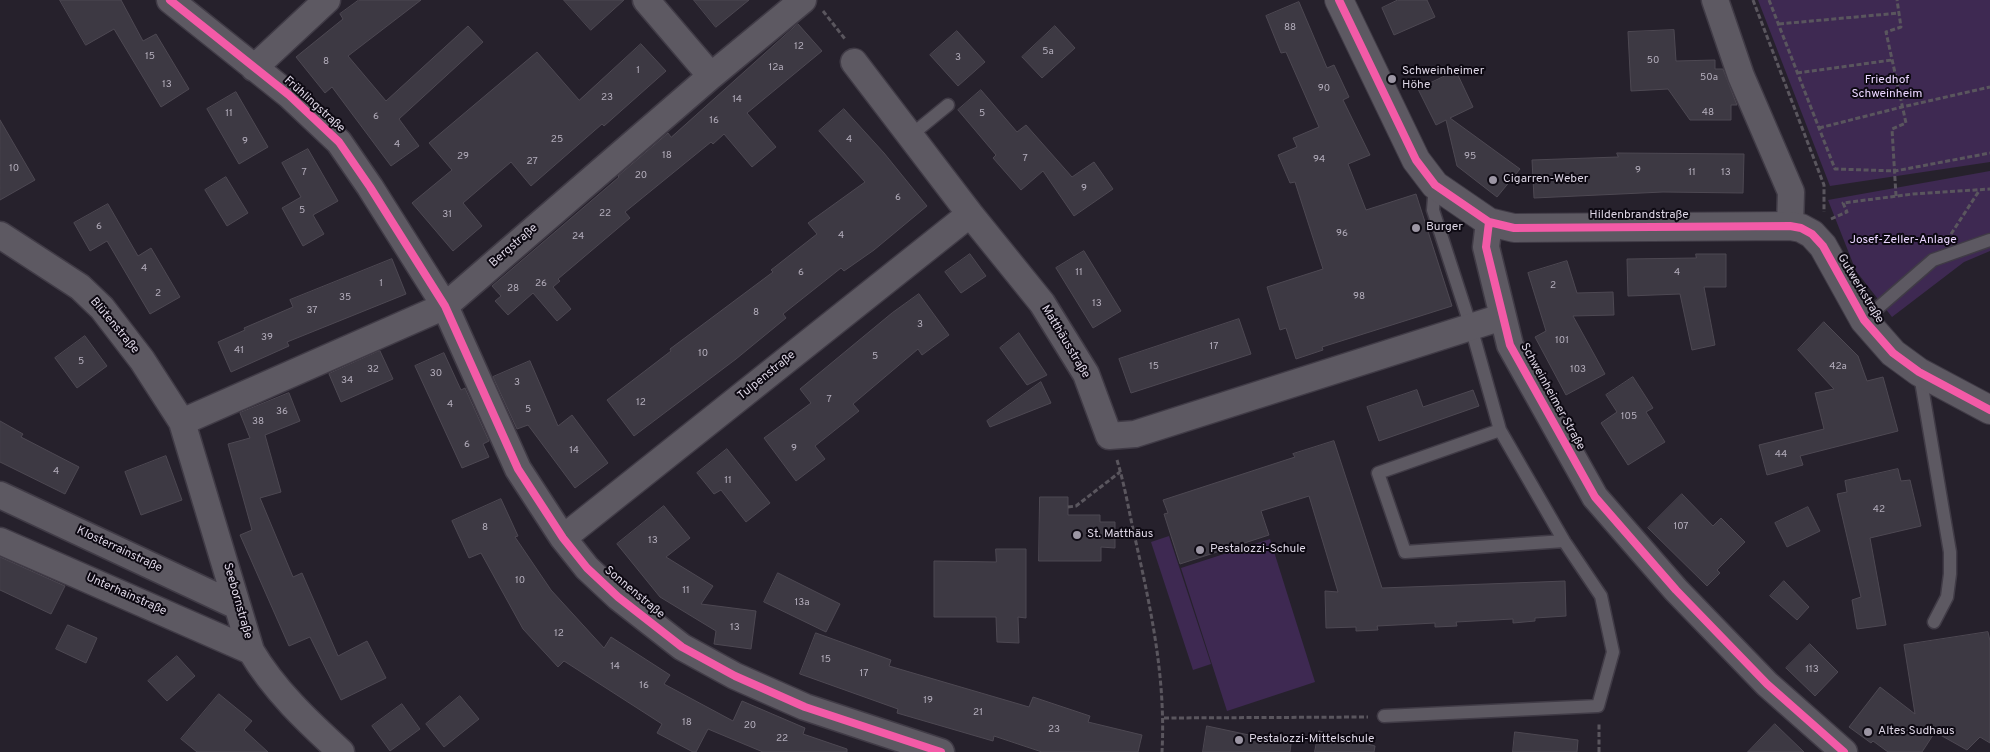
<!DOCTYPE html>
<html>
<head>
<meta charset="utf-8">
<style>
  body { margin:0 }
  canvas { display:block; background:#26212c }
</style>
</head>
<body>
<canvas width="1990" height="752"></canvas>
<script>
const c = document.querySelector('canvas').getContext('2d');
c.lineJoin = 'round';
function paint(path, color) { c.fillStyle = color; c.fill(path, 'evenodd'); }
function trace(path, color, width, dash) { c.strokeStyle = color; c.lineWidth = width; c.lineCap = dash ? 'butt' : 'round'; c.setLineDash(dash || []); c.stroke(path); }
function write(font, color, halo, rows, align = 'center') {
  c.font = font + ' Overpass,sans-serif'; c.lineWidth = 4; c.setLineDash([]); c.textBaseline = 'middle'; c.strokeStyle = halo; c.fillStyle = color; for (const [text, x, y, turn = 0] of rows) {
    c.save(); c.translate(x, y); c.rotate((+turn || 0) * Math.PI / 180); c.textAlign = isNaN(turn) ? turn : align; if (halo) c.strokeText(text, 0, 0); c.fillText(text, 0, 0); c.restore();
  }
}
paint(new Path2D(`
  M1758,0H1990V162L1830,186Z
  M1990,171V251L1964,262L1892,317L1856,271L1828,200Z
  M1169,536L1211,664L1193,670L1151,542Z
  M1270,539L1315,682L1227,711L1181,568Z`), '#3e2952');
const building = new Path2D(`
  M60,0H121L143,41L156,34L189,89L161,107L114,29L86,45Z
  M359,0H421L348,56L386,101L468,26L483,42L399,119L419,146L391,166L332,87L325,93L296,57L343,19L340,14Z
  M564,0H624L591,30Z
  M694,0H749L716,27Z
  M1398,0H1427L1435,17L1394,35L1382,8Z
  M1299,2L1327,68L1334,65L1349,97L1343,100L1370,155L1348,164L1366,210L1416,194L1452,306L1322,347L1323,350L1296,359L1286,328L1280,330L1267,287L1323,269L1295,182L1290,183L1278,155L1297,147L1293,138L1319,127L1286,52L1281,53L1266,16Z
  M798,24L822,51L747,113L776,147L752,167L724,134L713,144L711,142L625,212L630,218L558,279L560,281L553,287L571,309L557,321L533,293L508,315L495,301L501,296L492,286L619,177L618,176L668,133L671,137Z
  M1055,26L1075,48L1042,78L1022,57Z
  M1674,30L1676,61L1715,60V69H1723L1737,105H1731V120H1690L1668,89L1631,91L1628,32Z
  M957,31L985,62L958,86L930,55Z
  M641,44L666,71L604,126L602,124L531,186L511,162L463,203L482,226L453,251L412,203L452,170L429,143L537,52L579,100Z
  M1456,71L1473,107L1450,118L1520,169L1497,197L1457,166L1446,120L1436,125L1418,89Z
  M981,90L1017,132L1026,125L1072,177L1094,162L1113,189L1074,216L1043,171L1021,190L993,158L996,155L958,110Z
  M236,92L268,147L239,164L207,109Z
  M844,109L884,153L927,206L874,250L844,271L841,268L783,314L786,318L736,359L634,436L607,400L671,351L670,349L773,272L771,270L817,234L808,223L865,182L819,131Z
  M0,120L35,180L0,200Z
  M308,149L338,201L313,215L324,234L303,246L282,208L301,197L282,163Z
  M1617,153L1744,154L1743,193L1663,192L1534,198L1532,160L1618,157Z
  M226,177L248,213L227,226L205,190Z
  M108,204L138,256L151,248L180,297L150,314L107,241L90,251L74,223Z
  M1084,251L1121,311L1093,328L1056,268Z
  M970,254L986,276L961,293L945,272Z
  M1696,254H1726V287H1704L1715,345L1692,350L1680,294L1628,296L1627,259L1696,258Z
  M392,259L406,294L287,342L289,346L231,372L218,342L245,330L244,328L293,307L290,300Z
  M1567,261L1577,293L1613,292L1614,315L1573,316L1605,374L1566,395L1535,337L1546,331L1528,273Z
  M919,294L949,335L922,355L918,349L853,404L859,411L815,446L825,459L796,481L764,438L811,403L800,389L892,313Z
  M1239,319L1251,354L1131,393L1119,359Z
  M1824,322L1858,356L1867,381L1883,377L1898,431L1800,456L1803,465L1767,475L1759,445L1824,429L1815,393L1834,389L1798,350Z
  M1019,333L1047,375L1027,385L1000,348Z
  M85,336L107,366L77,388L55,358Z
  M380,351L393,379L341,402L329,374Z
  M444,353L461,390L465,388L489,441L483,444L489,457L462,468L415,366Z
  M530,361L558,426L572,415L608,463L575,488L528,425L517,429L493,377Z
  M1633,377L1653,408L1646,412L1665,442L1628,465L1601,423L1617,412L1606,395Z
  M1041,382L1051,403L990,427L987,421Z
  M1417,390L1423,407L1473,390L1479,406L1379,441L1367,407Z
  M289,393L300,421L265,435L281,492L260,498L293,577L302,573L338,656L367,641L386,678L341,700L310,637L289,646L240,535L252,530L228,444L250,438L240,413Z
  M0,421L23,434L21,437L79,467L65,494L0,462Z
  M1334,441L1382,588L1565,581L1566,616L1535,618V621L1513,623V619L1456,622L1457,626L1435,627V623L1377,626L1378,630L1356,631V627L1326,628L1325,591L1338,592L1309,496L1261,511L1269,535L1180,564L1164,514L1168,513L1163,500L1295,457L1293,454Z
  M727,449L770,503L746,522L721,490L714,494L697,473Z
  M166,456L182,500L141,515L125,472Z
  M1898,469L1901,481L1910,480L1921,526L1870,538L1886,625L1857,629L1852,600L1861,597L1837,494L1847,492L1845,481Z
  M1682,494L1713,526L1721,518L1745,542L1717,570L1720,573L1707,586L1648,528Z
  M1040,497H1068V515H1100V522H1115V548L1101,547V561H1039Z
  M501,499L518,536L515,537L551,590L604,648L611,637L670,675L664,684L733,721L742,701L805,728L803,734L847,749V752H763L708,729L696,752H693L657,733L662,724L564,661L558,667L523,629L481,553L469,558L452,521Z
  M664,506L690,538L666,557L713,586L701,604L756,611L751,649L714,644L716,631L660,597L617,544Z
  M1808,507L1820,531L1787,547L1775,523Z
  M996,549H1026V618L1018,617L1019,643L997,642L996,617H934V561L996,562Z
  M0,557L65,586L51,614L0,590Z
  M778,573L840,604L826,632L764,602Z
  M1784,581L1809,607L1797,620L1770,596Z
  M68,625L97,638L86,663L56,649Z
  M1988,632L1990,641V743L1980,737L1967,750L1935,732L1922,752H1888L1873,741L1871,743L1849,727L1880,687L1915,714L1904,645Z
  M816,633L891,660L889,666L1029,707L1033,697L1090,716L1088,722L1142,735L1138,752H1042L994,736L993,741L897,713L898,709L800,674Z
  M1810,644L1838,672L1815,696L1786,668Z
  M177,656L195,676L167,701L148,681Z
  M219,694L252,721L244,730L268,752H197L181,739Z
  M460,696L479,719L444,747L426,724Z
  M402,704L420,729L390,751L372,726Z
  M1775,724L1804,752H1748Z
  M1207,726L1291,744L1290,752H1203Z
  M1319,731L1375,746L1374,752H1315Z
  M1515,732L1578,740L1577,752H1513Z`);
paint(building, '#3d3943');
trace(building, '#4d4852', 1);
const lane = new Path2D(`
  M910,136L948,105
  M1864,320L1933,260L1990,240
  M1920,375L1950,552V574L1947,597L1934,622
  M1500,430L1378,473L1405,552L1564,541
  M1384,716L1598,706L1613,652L1601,596L1564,541L1500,430L1471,327L1433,210L1435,185`);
const street = new Path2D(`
  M170,0L289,95L339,142L370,187L445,306L518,469L563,538L587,568L618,597L682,647L735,676L805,707L941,752
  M646,0L711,76
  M1715,0L1741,76L1791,192L1790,226
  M854,62L970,214L1042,303L1086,374L1109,436L1135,434L1502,317
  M254,68L327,0
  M1489,222L1486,247L1510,345L1595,497L1676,590L1767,684L1844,752
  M0,235L80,287L102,308L142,360L182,422L251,651C274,690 308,722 341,752
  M182,422L445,306L711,76L803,0
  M0,495L237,606
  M563,538L970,214
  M0,541L251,651`);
const secondary = new Path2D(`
  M1339,0L1416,160L1435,185L1489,222L1514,228L1790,226L1801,228L1812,234L1823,246L1864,320L1893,353L1919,372L1990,410`);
trace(lane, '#403b46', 15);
trace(street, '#403b46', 29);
trace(secondary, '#403b46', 30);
trace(new Path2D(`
  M1753,0L1824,185V212
  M1769,0L1835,169L1895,171L1990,153
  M823,11L845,39
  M1779,24L1899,13
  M1797,73L1892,60
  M1819,128L1902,107L1990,87
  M1896,196L1892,129L1906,123L1886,32L1901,27L1897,0
  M1831,219L1847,212L1843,203L1913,194L1990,189
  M1951,234L1979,191
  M1117,460C1125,486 1129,512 1135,538C1151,609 1166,679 1162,752
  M1068,507L1076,506L1120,472
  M1164,718L1368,717
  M1599,752V722`), '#5a565e', 3, [5, 2.5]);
trace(lane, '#5d5962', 12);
trace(street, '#5d5962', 26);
trace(secondary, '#5d5962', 28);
trace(new Path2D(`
  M170,0L289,95L339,142L370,187L445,306L518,469L563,538L587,568L618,597L682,647L735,676L805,707L941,752
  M1339,0L1416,160L1435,185L1489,222L1514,228L1790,226L1801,228L1812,234L1823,246L1864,320L1893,353L1919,372L1990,410
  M1489,222L1486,247L1510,345L1595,497L1676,590L1767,684L1844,752`), '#f35aa7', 8);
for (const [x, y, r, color] of [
  [1392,79,5,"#9c96a4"],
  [1493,180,5,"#9c96a4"],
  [1416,228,5,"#9c96a4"],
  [1077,535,5,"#9c96a4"],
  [1200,550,5,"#9c96a4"],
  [1868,732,5,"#9c96a4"],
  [1239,740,5,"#9c96a4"]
]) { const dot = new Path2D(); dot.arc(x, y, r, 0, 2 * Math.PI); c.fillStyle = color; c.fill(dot); trace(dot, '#0d0912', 2); }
write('10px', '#b4aebc', null, [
  ["88",1290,28],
  ["12",799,47],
  ["5a",1048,52],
  ["15",150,57],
  ["3",958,58],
  ["50",1653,61],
  ["8",326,62],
  ["12a",776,68],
  ["1",638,71],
  ["50a",1709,78],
  ["13",167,85],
  ["90",1324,89],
  ["23",607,98],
  ["14",737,100],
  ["48",1708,113],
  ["11",229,114],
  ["5",982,114],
  ["6",376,117],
  ["16",714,121],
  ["25",557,140],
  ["4",849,140],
  ["9",245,142],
  ["4",397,145],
  ["18",667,156],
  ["29",463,157],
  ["95",1470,157],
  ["7",1025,159],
  ["94",1319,160],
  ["27",532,162],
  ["10",14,169],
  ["9",1638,171],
  ["7",304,173],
  ["11",1692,173],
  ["13",1726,173],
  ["20",641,176],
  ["9",1084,189],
  ["6",898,198],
  ["5",302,211],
  ["22",605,214],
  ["31",447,215],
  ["6",99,227],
  ["96",1342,234],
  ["4",841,236],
  ["24",578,237],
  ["4",144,269],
  ["6",801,273],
  ["11",1079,273],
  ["4",1677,273],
  ["1",381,284],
  ["26",541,284],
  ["2",1553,286],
  ["28",513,289],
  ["2",158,294],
  ["98",1359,297],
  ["35",345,298],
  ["13",1097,304],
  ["37",312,311],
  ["8",756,313],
  ["3",920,325],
  ["39",267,338],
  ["101",1562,341],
  ["17",1214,347],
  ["41",239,351],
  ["10",703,354],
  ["5",875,357],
  ["5",81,362],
  ["15",1154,367],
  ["42a",1838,367],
  ["32",373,370],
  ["103",1578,370],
  ["30",436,374],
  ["34",347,381],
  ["3",517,383],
  ["7",829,400],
  ["12",641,403],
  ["4",450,405],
  ["5",528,410],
  ["36",282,412],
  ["105",1629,417],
  ["38",258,422],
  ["6",467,445],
  ["9",794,449],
  ["14",574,451],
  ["44",1781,455],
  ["4",56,472],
  ["11",728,481],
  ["42",1879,510],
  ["107",1681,527],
  ["8",485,528],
  ["13",653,541],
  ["10",520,581],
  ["11",686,591],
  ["13a",802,603],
  ["13",735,628],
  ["12",559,634],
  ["15",826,660],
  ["14",615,667],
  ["113",1812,670],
  ["17",864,674],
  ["16",644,686],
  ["19",928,701],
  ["21",978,713],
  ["18",687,723],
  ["20",750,726],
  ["23",1054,730],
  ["22",782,739]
]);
write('12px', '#dcd5e4', '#0d0912', [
  ["Schweinheimer",1402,72],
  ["Höhe",1402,86],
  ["Cigarren-Weber",1503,180],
  ["Burger",1426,228],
  ["St. Matthäus",1087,535],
  ["Pestalozzi-Schule",1210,550],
  ["Altes Sudhaus",1878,732],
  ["Pestalozzi-Mittelschule",1249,740]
], 'left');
write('12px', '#ead6ff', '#0d0912', [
  ["Friedhof",1887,81],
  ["Schweinheim",1887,95],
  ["Josef-Zeller-Anlage",1903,241]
]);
write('12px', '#dcd5e4', '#0d0912', [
  ["Frühlingstraße",314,105,42],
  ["Hildenbrandstraße",1639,216],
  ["Bergstraße",514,246,-41],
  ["Gutwerkstraße",1860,289,59],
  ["Blütenstraße",114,326,50],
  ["Matthäusstraße",1065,342,59],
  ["Tulpenstraße",767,376,-39],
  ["Schweinheimer Straße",1552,397,61],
  ["Klosterrainstraße",119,550,25],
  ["Sonnenstraße",634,593,40],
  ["Unterhainstraße",126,595,24],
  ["Seebornstraße",237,601,74]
]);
</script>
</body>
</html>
